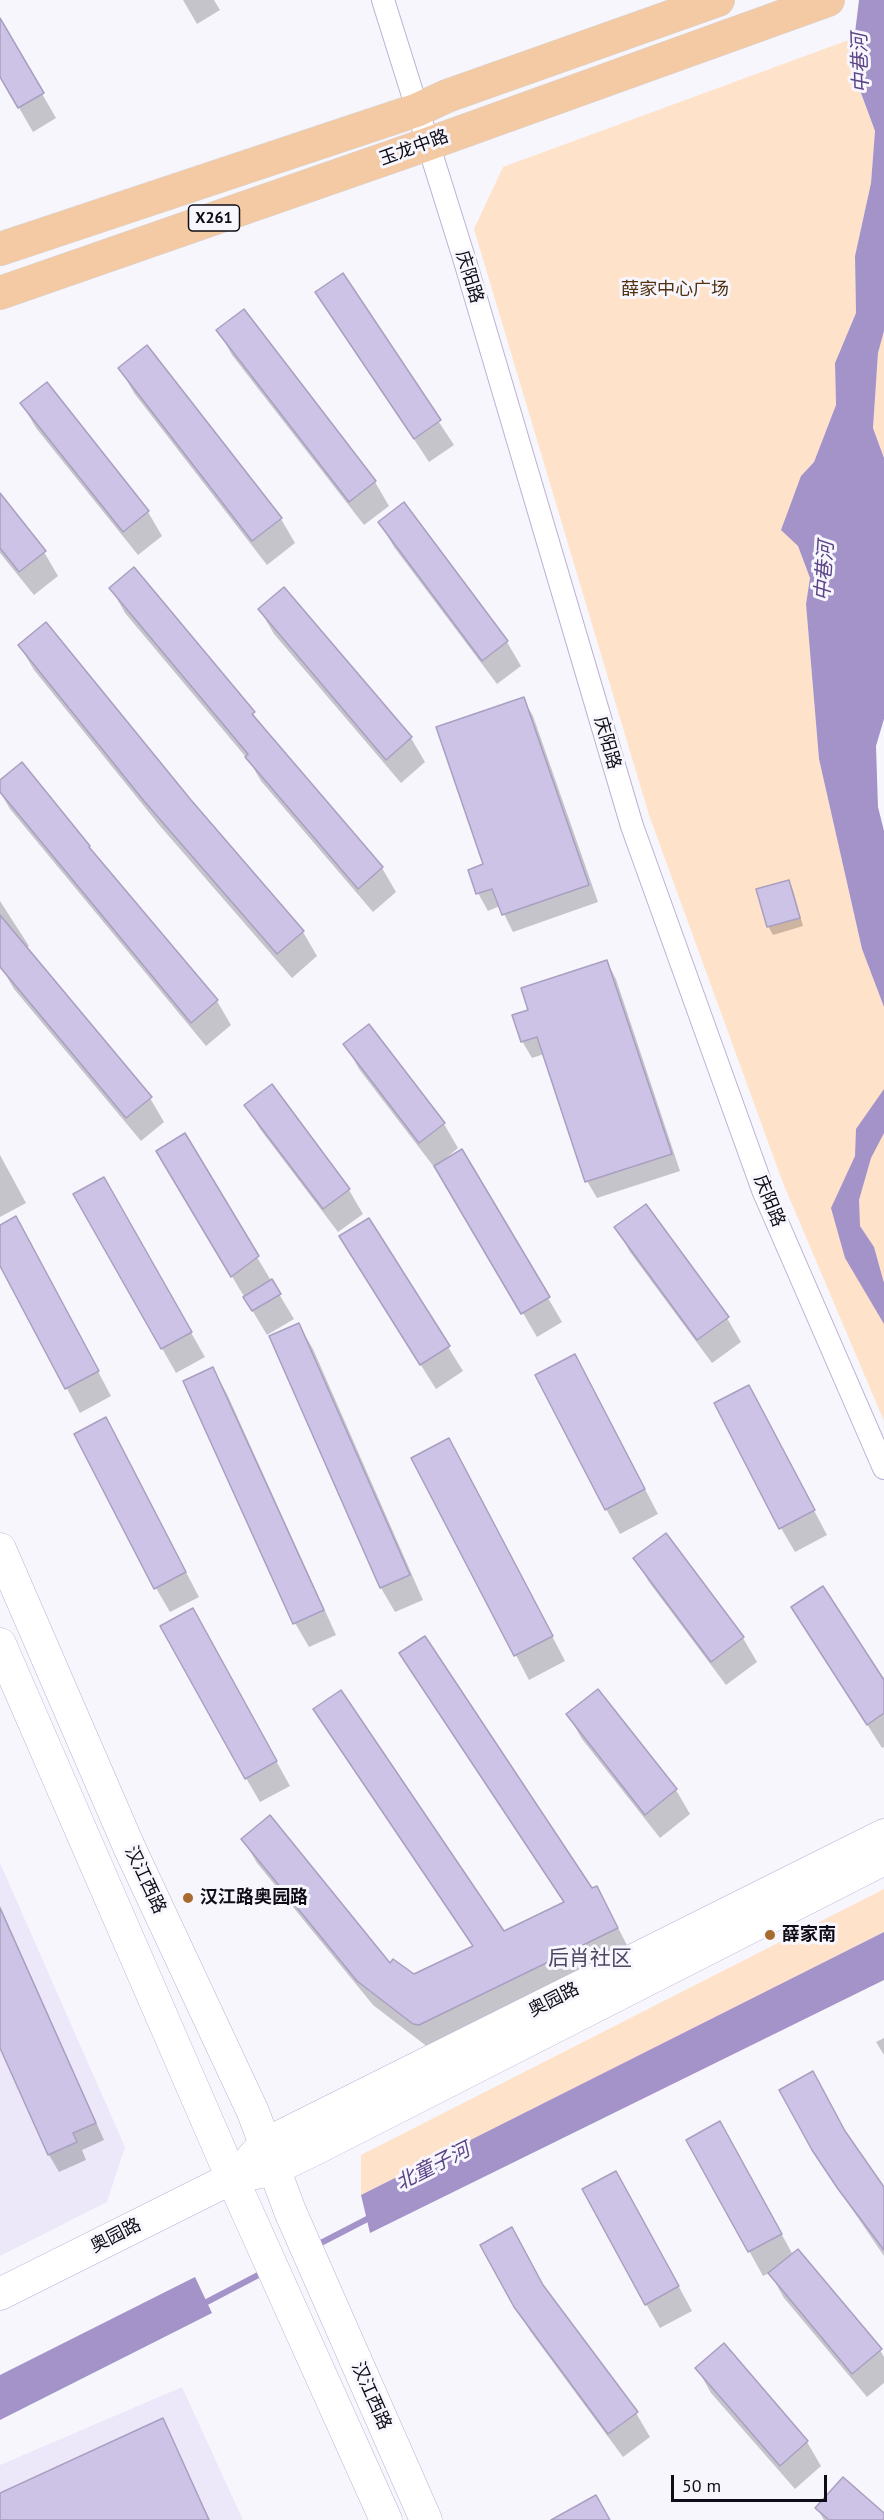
<!DOCTYPE html>
<html>
<head>
<meta charset="utf-8">
<style>
  body { margin:0 }
  #map { position:relative; width:884px; height:2520px; overflow:hidden; background:#f7f6fd; font-family:"PT Sans",sans-serif }
  canvas { display:block }
  .scale { position:absolute; left:671px; top:2475px; width:156px; height:27px; box-sizing:border-box; border:3px solid #100c17; border-top:0; padding-left:8px; font-size:18px; line-height:21px; white-space:nowrap; color:#100c17; -webkit-text-stroke:4px #f7f6fd; paint-order:stroke }
</style>
</head>
<body>
<div id="map">
<canvas width="884" height="2520"></canvas>
<div class="scale">50 m</div>
</div>
<script>
const c = document.querySelector('canvas').getContext('2d');
c.lineJoin = 'round';
function paint(path, color) { c.fillStyle = color; c.fill(path, 'evenodd'); }
function trace(path, color, width, dash) { c.strokeStyle = color; c.lineWidth = width; c.lineCap = dash ? 'butt' : 'round'; c.setLineDash(dash || []); c.stroke(path); }
function write(font, color, halo, rows, align = 'center') {
  c.font = font + ' "PT Sans","Noto Sans SC",sans-serif'; c.lineWidth = 6; c.setLineDash([]); c.textBaseline = 'middle'; c.strokeStyle = halo; c.fillStyle = color; for (const [text, x, y, turn = 0] of rows) {
    c.save(); c.translate(x, y); c.rotate((+turn || 0) * Math.PI / 180); c.textAlign = isNaN(turn) ? turn : align; if (halo) c.strokeText(text, 0, 0); c.fillText(text, 0, 0); c.restore();
  }
}
paint(new Path2D(`
  M0,1863L125,2147L107,2202L0,2256Z
  M182,2387L243,2520H0V2465Z`), '#ece8f9');
paint(new Path2D(`
  M854,38L851,67L875,131L871,183L855,256L856,313L835,363L836,405L814,462L801,476L798,546L810,578L806,604L819,759L862,949L884,1007V1421L783,1183L649,815L474,229L503,167Z
  M884,331V458L873,428L878,353Z
  M884,1889V1932L361,2195V2155Z`), '#ffe2ca');
paint(new Path2D(`
  M859,0H884V331L878,353L873,428L884,458V719L876,746L878,807L884,831V1007L862,949L819,759L806,604L810,578L798,546L781,530L801,476L814,462L836,405L835,363L856,313L855,256L871,183L875,131L851,66Z
  M884,1089V1133L871,1158L859,1200L860,1226L874,1247L884,1283V1324L845,1258L831,1208L855,1156L856,1129Z
  M884,1932V1980L370,2233L361,2195Z
  M195,2277L212,2313L0,2420V2375Z`), '#a493c9');
paint(new Path2D(`
  M183,0H214L220,10L197,24Z
  M0,21L56,118L33,132L0,75Z
  M342,275L454,445L429,462L317,292Z
  M218,330L375,482L389,506L364,525L232,355Z
  M120,368L281,519L295,543L267,565L134,393Z
  M22,404L148,512L162,536L138,555L36,428Z
  M0,496L44,552L58,576L34,595L0,553Z
  M380,523L507,642L521,666L497,684L394,547Z
  M133,570L253,713L261,727L382,868L396,892L373,912L261,781L250,762L125,613L111,588Z
  M284,589L411,738L425,762L401,783L274,634L260,610Z
  M20,646L190,801L303,932L317,956L292,978L160,826L34,670Z
  M523,699L533,716L598,902L513,932L500,906L488,911L478,893Z
  M0,782L89,847L95,856L217,1001L231,1025L206,1046L10,809L0,792Z
  M788,882L793,890L803,926L773,935L768,926Z
  M0,901L29,946L26,948L150,1098L164,1122L141,1141L14,989L0,965Z
  M607,962L616,979L680,1171L597,1198L587,1181L544,1054L532,1058L522,1041L530,1011Z
  M369,1026L444,1124L458,1148L444,1160L445,1161L462,1151L562,1322L537,1337L436,1165L434,1167L359,1069L345,1044Z
  M246,1105L349,1190L363,1214L338,1232L260,1129Z
  M184,1135L294,1319L267,1335L172,1176Z
  M0,1155L26,1203L0,1217Z
  M103,1179L205,1357L176,1373L75,1195Z
  M369,1220L463,1371L436,1389L355,1261Z
  M0,1227L30,1243L111,1396L80,1413L0,1263Z
  M616,1227L727,1318L741,1342L712,1363L630,1252Z
  M299,1325L313,1349L423,1600L395,1612L381,1588L271,1337Z
  M213,1369L227,1394L336,1635L309,1647L295,1623Z
  M588,1380L658,1514L620,1534L606,1509Z
  M762,1412L827,1535L795,1552L781,1528Z
  M119,1444L199,1597L170,1612L156,1588Z
  M413,1459L463,1464L565,1661L529,1680Z
  M635,1558L743,1638L757,1662L726,1685L649,1582Z
  M793,1607L884,1683V1747L882,1748Z
  M206,1634L290,1786L260,1802L246,1778Z
  M401,1654L592,1890L597,1887L631,1953L429,2048L373,2005L257,1863L243,1839L390,1965L414,1976L473,1947L315,1710L503,1933L565,1903Z
  M598,1691L676,1790L690,1814L660,1838L582,1739L568,1715Z
  M0,1906L104,2140L82,2150L86,2160L59,2172L49,2155L0,2044Z
  M884,2038V2055L876,2042Z
  M849,2138L884,2189V2256L828,2174L813,2149Z
  M688,2140L734,2147L793,2255L880,2350L884,2357V2383L867,2397L784,2298L770,2273L763,2276Z
  M630,2197L692,2311L660,2328L646,2304Z
  M545,2290L636,2413L650,2437L623,2457L530,2331L515,2306Z
  M697,2368L807,2442L821,2466L795,2489L711,2393Z
  M162,2420L210,2520H0V2494Z
  M817,2508L884,2515V2520H824Z`), '#0003');
trace(new Path2D(`
  M315,2246L373,2216
  M201,2305L264,2272`), '#a493c9', 6);
const building = new Path2D(`
  M0,18L44,93L18,108L0,77Z
  M343,273L441,420L414,439L315,292Z
  M244,309L376,481L349,502L216,330Z
  M147,345L282,518L252,541L118,368Z
  M47,382L149,511L123,532L20,403Z
  M0,493L46,551L19,572L0,548Z
  M404,502L508,641L482,661L378,522Z
  M134,567L255,712L252,714L383,867L358,889L245,757L248,754L109,588Z
  M284,587L412,737L386,760L258,609Z
  M46,622L191,800L304,931L277,954L144,801L18,645Z
  M524,697L589,885L502,915L492,889L476,894L468,870L483,864L436,727Z
  M22,762L90,846L89,847L218,1000L191,1023L0,792V780Z
  M789,880L800,918L767,927L756,889Z
  M0,915L152,1097L126,1118L0,967Z
  M607,960L672,1154L585,1182L537,1037L521,1042L512,1015L528,1010L521,988Z
  M369,1024L445,1123L419,1143L343,1044Z
  M272,1084L350,1189L323,1209L244,1105Z
  M185,1133L259,1256L231,1277L156,1151Z
  M462,1149L550,1297L521,1314L434,1166Z
  M104,1177L192,1332L161,1349L73,1194Z
  M646,1204L729,1317L697,1340L614,1227Z
  M16,1216L99,1371L65,1389L0,1266V1225Z
  M369,1218L450,1346L420,1365L339,1236Z
  M272,1279L281,1294L252,1311L243,1297Z
  M299,1323L410,1575L380,1588L269,1336Z
  M575,1354L645,1489L605,1510L535,1375Z
  M213,1367L324,1610L293,1624L183,1381Z
  M749,1385L815,1510L779,1529L714,1403Z
  M106,1417L186,1572L154,1589L74,1434Z
  M449,1438L553,1636L514,1656L411,1458Z
  M666,1533L744,1637L711,1662L633,1558Z
  M823,1586L884,1680V1713L867,1725L791,1607Z
  M193,1608L277,1761L245,1779L160,1626Z
  M425,1636L592,1888L597,1886L618,1928L419,2025L413,2024L357,1981L241,1839L270,1815L390,1963L393,1959L414,1974L473,1946L313,1709L341,1690L504,1931L564,1902L399,1653Z
  M598,1689L677,1789L645,1815L566,1714Z
  M0,1908L96,2123L73,2133L77,2142L48,2155L0,2048Z
  M813,2071L845,2131L884,2187V2250L838,2189L812,2150L779,2090Z
  M720,2121L782,2234L748,2252L686,2140Z
  M616,2171L679,2286L645,2305L582,2189Z
  M512,2227L543,2285L638,2412L608,2434L514,2307L480,2245Z
  M798,2249L882,2349L852,2374L768,2273Z
  M724,2343L808,2441L780,2466L695,2368Z
  M163,2418L209,2520H0V2493Z
  M843,2477L884,2513V2520H829L815,2508Z
  M596,2495L610,2520H551Z`);
paint(building, '#cdc3e6');
trace(building, '#a99fc0', 1.5);
const street = new Path2D(`
  M383,0L464,258L632,826L763,1190L884,1468`);
const secondary = new Path2D(`
  M0,1549L130,1849L253,2112L290,2211L426,2520
  M0,1644L232,2178L386,2520
  M252,2158L265,2144L884,1835
  M0,2294L232,2178L274,2169L317,2148L884,1859`);
const primary = new Path2D(`
  M0,249L417,110L447,96L718,0
  M0,293L428,144L828,0`);
trace(street, '#bcb2d4', 24);
trace(secondary, '#bcb2d4', 33);
trace(primary, '#d4d3d5', 34);
trace(street, '#fff', 22);
trace(secondary, '#fff', 32);
trace(primary, '#f4caa4', 33);
for (const [x, y, r, color] of [
  [188,1898,6,"#a86b2f"],
  [770,1935,6,"#a86b2f"]
]) { const dot = new Path2D(); dot.arc(x, y, r, 0, 2 * Math.PI); c.fillStyle = color; c.fill(dot); trace(dot, '#f7f6fd', 2); }
for (const [x, y, w] of [
  [214,218,51]
]) { const box = new Path2D(); box.roundRect(x - w / 2, y - 13, w, 26, 4.5); c.fillStyle = '#f7f6fd'; c.fill(box); trace(box, '#100c17', 1.5); }
write('bold 16px', '#100c17', null, [
  ["X261",214,218]
]);
write('18px', '#100c17', '#f7f6fd', [
  ["玉龙中路",414,148,-20],
  ["庆阳路",469,277,73],
  ["庆阳路",607,743,74],
  ["庆阳路",769,1201,68],
  ["汉江西路",145,1880,65],
  ["奥园路",554,2000,-27],
  ["奥园路",116,2236,-27],
  ["汉江西路",371,2396,66]
]);
write('18px', '#523111', '#f7f6fd', [
  ["薛家中心广场",675,290]
]);
write('bold 18px', '#100c17', '#f7f6fd', [
  ["汉江路奥园路",200,1898],
  ["薛家南",782,1935]
], 'left');
write('italic 20px', '#5c4487', '#f7f6fd', [
  ["中巷河",861,63,-92],
  ["中巷河",825,571,-86],
  ["北童子河",433,2167,-27]
]);
write('21px', '#4f4663', '#f7f6fd', [
  ["后肖社区",590,1959]
]);
</script>
</body>
</html>
